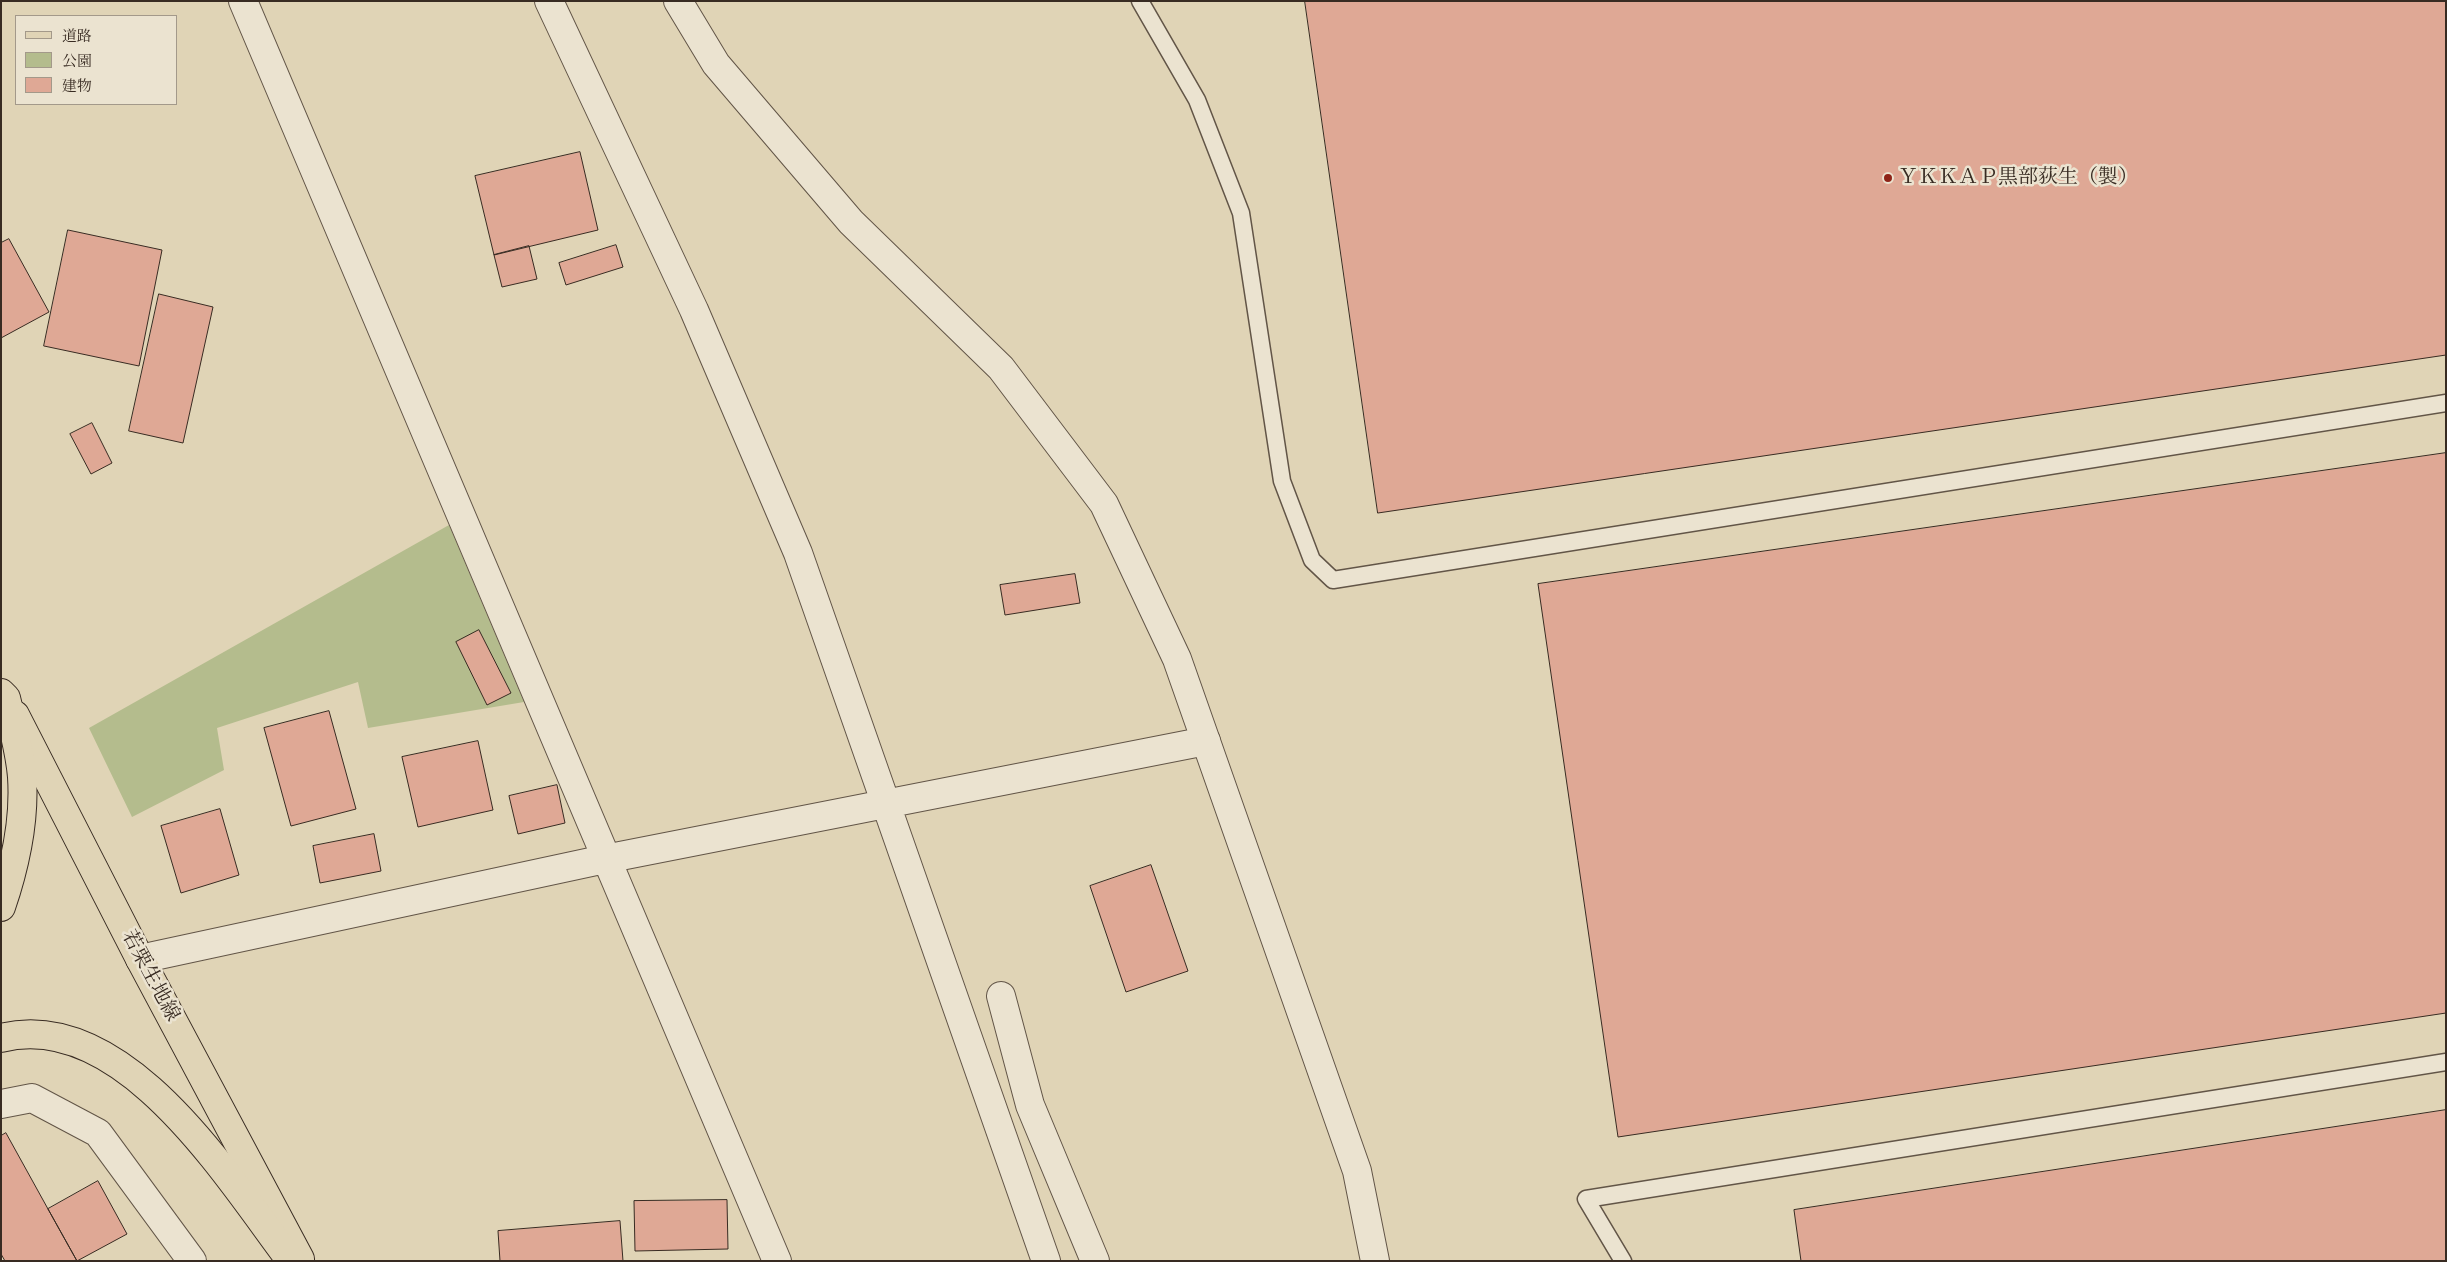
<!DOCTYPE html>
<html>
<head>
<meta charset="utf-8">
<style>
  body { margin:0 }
  #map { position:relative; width:2447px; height:1262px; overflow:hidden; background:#e0d4b6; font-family:"IM FELL Great Primer","Noto Serif JP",serif }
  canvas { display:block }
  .frame { position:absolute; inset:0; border:2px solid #382b22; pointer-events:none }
  .legend { position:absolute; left:15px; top:15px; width:162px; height:90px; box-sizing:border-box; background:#ebe3d0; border:1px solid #a3998a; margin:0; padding:6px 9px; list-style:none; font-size:15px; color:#382b22 }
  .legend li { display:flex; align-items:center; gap:10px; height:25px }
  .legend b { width:25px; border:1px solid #a3998a }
</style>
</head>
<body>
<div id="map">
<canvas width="2447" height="1262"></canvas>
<div class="frame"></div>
<ul class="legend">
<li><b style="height:6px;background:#e0d4b6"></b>道路</li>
<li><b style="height:14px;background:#b4bc8d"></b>公園</li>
<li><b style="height:14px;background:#dfa895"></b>建物</li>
</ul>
</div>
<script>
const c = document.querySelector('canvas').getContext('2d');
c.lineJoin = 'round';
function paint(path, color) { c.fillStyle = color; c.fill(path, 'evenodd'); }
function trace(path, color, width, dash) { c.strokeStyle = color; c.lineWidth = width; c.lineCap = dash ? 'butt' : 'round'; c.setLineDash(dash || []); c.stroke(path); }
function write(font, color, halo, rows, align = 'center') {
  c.font = font + ' "IM FELL Great Primer","Noto Serif JP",serif'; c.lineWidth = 5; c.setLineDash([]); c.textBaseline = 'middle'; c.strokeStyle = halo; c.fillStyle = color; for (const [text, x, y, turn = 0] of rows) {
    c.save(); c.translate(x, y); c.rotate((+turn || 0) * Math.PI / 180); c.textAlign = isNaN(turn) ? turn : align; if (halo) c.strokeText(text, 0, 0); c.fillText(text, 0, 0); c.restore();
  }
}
paint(new Path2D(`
  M449,525L524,702L368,728L358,682L217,728L224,770L132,817L89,728Z`), '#b4bc8d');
const building = new Path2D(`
  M1305,1H2446V355L1378,513Z
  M580,152L598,230L494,255L475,176Z
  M68,230L162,250L139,366L44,346Z
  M9,239L49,312L1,338V243Z
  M616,245L623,267L566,285L559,263Z
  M529,246L537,279L502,287L494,255Z
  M159,294L213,307L183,443L129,431Z
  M92,423L112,463L91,474L70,434Z
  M2446,453V1013L1618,1137L1538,584Z
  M1075,574L1080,603L1005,615L1000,585Z
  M479,630L511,693L487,705L456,642Z
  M329,711L356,809L291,826L264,728Z
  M478,741L493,810L418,827L402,757Z
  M557,785L565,823L518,834L509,796Z
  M220,809L239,875L181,893L161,826Z
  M374,834L381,871L320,883L313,846Z
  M1151,865L1188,971L1126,992L1090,886Z
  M2446,1110V1261H1801L1794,1210Z
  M6,1133L48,1209L77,1261H5L1,1254V1136Z
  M98,1181L127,1234L77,1261L48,1209Z
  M727,1200L728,1249L635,1251L634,1201Z
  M620,1221L623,1261H500L498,1231Z`);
paint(building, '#dfa895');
trace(building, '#382b22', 1);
const service = new Path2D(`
  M1140,1L1197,100L1241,213L1282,481L1312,560L1333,580L2446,403
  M1623,1261L1586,1199L2446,1062`);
const minor = new Path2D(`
  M243,1L777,1261
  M549,1L694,310L798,553L1046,1261
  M140,959L605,859L1206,741
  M1001,996L1030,1105L1095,1261
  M1,1104L32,1098L98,1133L192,1261`);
const tertiary = new Path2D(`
  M678,1L716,64L851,222L1001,368L1104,504L1177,659L1357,1171L1375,1261`);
const primary = new Path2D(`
  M15,715L140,959L300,1259`);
const motorway = new Path2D(`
  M1,693L6,698C12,724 20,750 22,777C25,821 15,866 1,907
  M1,1038C124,1007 228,1178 291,1261`);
trace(service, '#625547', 19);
trace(minor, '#625547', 30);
trace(tertiary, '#625547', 30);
trace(primary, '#382b22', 30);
trace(motorway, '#382b22', 30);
trace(service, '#ebe3d0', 16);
trace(minor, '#ebe3d0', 28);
trace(tertiary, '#ebe3d0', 28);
trace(primary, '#e0d4b6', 28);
trace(motorway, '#e0d4b6', 28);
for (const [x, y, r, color] of [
  [1888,178,5,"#8f2418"]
]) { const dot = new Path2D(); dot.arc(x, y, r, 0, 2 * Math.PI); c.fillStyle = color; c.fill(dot); trace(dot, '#ebe3d0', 2); }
write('20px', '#382b22', '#ebe3d0', [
  ["ＹＫＫＡＰ黒部荻生（製）",1898,178]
], 'left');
write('20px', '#382b22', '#ebe3d0', [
  ["若栗生地線",150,976,62]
]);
</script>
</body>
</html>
